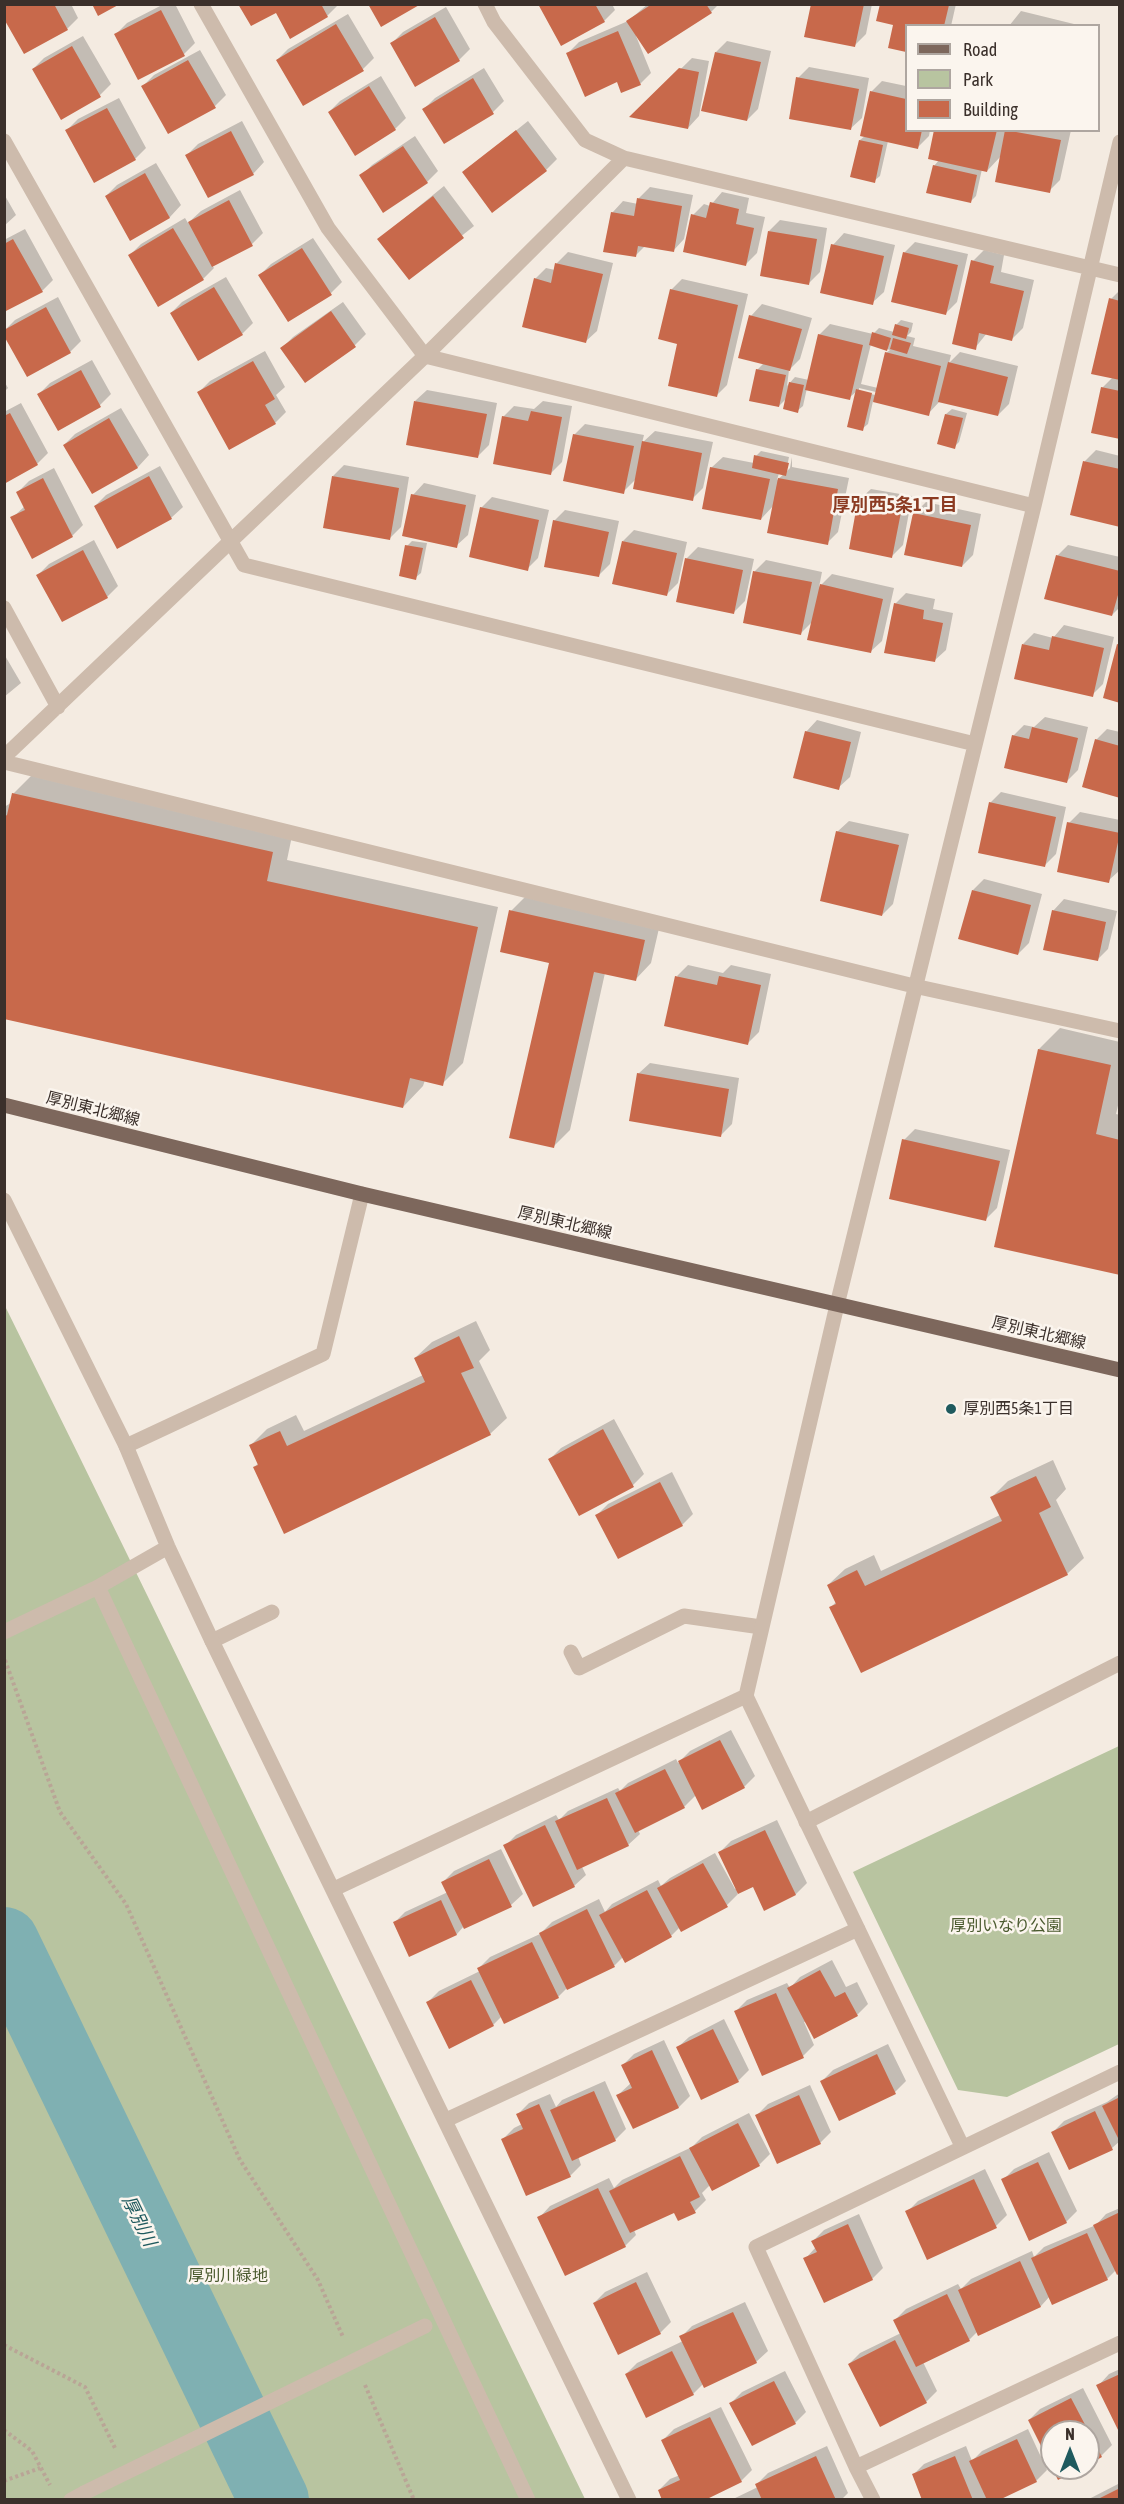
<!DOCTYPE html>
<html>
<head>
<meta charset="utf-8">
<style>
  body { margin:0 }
  #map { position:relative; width:1124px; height:2504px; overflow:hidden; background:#f4ebe1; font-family:"Asap Condensed",sans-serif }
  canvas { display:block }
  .frame { position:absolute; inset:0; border:6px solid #3b302b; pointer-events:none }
  .legend { position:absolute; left:905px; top:24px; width:195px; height:108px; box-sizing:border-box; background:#fbf5ee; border:2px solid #aea6a0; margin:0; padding:8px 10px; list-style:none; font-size:18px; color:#3b302b }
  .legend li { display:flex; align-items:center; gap:12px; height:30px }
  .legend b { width:30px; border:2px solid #aea6a0 }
  .north { position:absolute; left:1040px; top:2420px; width:60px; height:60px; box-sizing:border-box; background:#fbf5ee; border:2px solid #aea6a0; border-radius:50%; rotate:0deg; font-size:16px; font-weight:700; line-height:24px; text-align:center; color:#3b302b }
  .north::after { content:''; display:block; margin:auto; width:21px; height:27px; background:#1f5a5e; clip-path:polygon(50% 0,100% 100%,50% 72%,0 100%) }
</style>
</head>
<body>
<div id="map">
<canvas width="1124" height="2504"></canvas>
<div class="frame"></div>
<ul class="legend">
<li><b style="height:8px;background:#7d675c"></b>Road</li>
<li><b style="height:16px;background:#b8c4a0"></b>Park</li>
<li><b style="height:16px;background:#c8694b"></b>Building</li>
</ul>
<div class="north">N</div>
</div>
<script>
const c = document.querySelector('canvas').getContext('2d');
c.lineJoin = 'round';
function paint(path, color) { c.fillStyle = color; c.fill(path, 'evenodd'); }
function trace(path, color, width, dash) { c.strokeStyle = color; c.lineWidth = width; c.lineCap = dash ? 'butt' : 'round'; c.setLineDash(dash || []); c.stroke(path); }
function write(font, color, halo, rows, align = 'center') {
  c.font = font + ' "Asap Condensed","Noto Sans JP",sans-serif'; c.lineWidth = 5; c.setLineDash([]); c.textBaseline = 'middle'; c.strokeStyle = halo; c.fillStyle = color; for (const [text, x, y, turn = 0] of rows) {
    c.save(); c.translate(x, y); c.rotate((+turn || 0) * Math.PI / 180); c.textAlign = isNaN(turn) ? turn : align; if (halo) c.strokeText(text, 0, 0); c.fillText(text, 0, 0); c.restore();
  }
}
paint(new Path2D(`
  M4,1304C201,1701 391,2101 585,2499H5Z
  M1119,1746V2044L1007,2097L958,2090L853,1872Z`), '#b8c4a0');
paint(new Path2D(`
  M4,4H71L78,18L67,29Z
  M164,4H175L195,43L184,54L116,34L127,23Z
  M240,4H338V5L327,16Z
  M540,4H612L615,10L604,21Z
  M648,4H719L711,12L636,36L651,73L640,84L622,91L618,80L568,53L579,42L628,21Z
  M812,4H872L866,34L855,45Z
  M882,4H956L951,26H906V51L889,47L895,24Z
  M446,7L470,49L459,60L416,85L392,43L403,32Z
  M1021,11L1074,24V26H1009Z
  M348,14L374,58L363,69L277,60L288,49Z
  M83,36L111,84L100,95L33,69L44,58Z
  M727,41L771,51L758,109L747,120L716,52Z
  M200,50L226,95L215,106L143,86L154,75Z
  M692,58L709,61L699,116L688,128L632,117Z
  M809,67L869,78L862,118L850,129L798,78Z
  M484,68L504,101L493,112L444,142L424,109L435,98Z
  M381,76L406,118L395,129L329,112L340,101Z
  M882,81L906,86V130H930L929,136L918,147L888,141L880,176L874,181L860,140L865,136L871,92Z
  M119,98L146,148L135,159L67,130L78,119Z
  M242,121L264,162L253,174L187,155L198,144Z
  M528,121L557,159L546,170L464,172Z
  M936,130H1004V132L1006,130H1071L1060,180L1049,191L1001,156L987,171L982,169L976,196L970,202L934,166L939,160Z
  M415,136L438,171L427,182L361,176L372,165Z
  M156,163L181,205L170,217L130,238L106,196L117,185Z
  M444,186L474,226L409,278L379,239Z
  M650,187L693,195L684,239L673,251L645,246L635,256L612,213L623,201L638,204L639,198Z
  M240,190L263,233L252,244L212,265L214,268L203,279L130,255L141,244L185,218L188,223L201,211Z
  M722,192L749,198L746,213L765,217L757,253L746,264L693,215L704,204L710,206Z
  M4,194L16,215L4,226Z
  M780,220L827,228L820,272L809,283L769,231Z
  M25,229L53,280L42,291L4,311V240Z
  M844,233L895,245L884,292L872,303L833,245Z
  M313,238L342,282L331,293L260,275L271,264Z
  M915,242L968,254L957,302L946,313L904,253Z
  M984,250L1004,255L1001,272L1034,280L1023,328L1012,339L987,333L975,348L973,261Z
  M568,252L613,263L597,331L585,342L535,279L546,268L555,270L557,263Z
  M226,277L253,323L242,334L171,313L182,302Z
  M682,279L748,294L727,385L716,396L679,343L671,290Z
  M1120,290V437L1102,388L1113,377L1111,299Z
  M58,297L81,341L70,352L4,331L15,320Z
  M343,302L366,334L355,345L305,381L282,348L293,337Z
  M762,304L812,318L800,359L789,370L787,386L795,377L809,380L819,335L830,324L873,334L879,328L894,332L896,325L901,320L913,323L911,332L907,336L915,338L913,346L951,355L949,363L960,352L1018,366L1009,404L998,415L940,401L928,414L873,401L868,424L862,429L857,391L849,398L807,388L803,406L797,411L787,398L779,406L757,370L764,363L751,316ZM871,344L890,350L886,353L878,388L861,384ZM859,388L880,393L879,396L859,391Z
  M265,351L285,387L276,395L286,412L275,423L199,392L210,381Z
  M92,360L111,394L100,405L58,429L39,394L50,383Z
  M4,381L8,388L4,392Z
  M427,390L497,403L489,445L478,456L415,401Z
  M543,401L572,406L562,462L551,473L503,417L514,406L534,409Z
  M21,403L48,453L37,464L4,482V412Z
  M121,408L149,455L138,467L92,492L64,445L75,434Z
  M952,409L967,413L959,442L954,447L946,414Z
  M585,424L644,435L642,443L655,431L713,442L703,488L692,499L636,479L623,492L574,435Z
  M1096,450L1120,456V525L1072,514L1085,461Z
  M761,451L789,457L786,472L790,468L792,457V467L849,478L838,532L827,543L774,505L761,519L711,468L723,457L754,463L756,456ZM779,473L784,474L777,480Z
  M344,465L409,477L401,527L390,538L333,476Z
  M160,466L183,507L171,518L117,547L95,506L106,495Z
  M54,468L83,525L72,536L12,518L25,506L18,492L29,481Z
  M424,483L476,495L468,535L456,546L413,495Z
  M871,489L912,496L903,545L892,556L859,500Z
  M492,497L549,510L538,558L527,569L481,508Z
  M926,502L981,514L973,555L962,566L915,513Z
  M565,510L619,521L610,564L599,575L554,521Z
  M634,530L687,542L678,583L667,594L623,541Z
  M94,540L118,586L107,597L38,575L49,564Z
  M412,541L427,543L421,573L415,578L407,546Z
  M1068,545L1120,557V607L1112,615L1057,556Z
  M698,547L754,559L745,601L733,613L678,601L687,558Z
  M766,560L822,572L819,587L832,574L894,588L882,641L870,652L813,621L801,633L745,622L755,571Z
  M906,593L935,599L933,609L953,613L946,650L934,661L895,604Z
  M1064,625L1114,637L1103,684L1092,695L1023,644L1034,633L1053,638Z
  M4,654L21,683L4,697Z
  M1045,717L1088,727L1078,770L1067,781L1013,736L1024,725L1034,727Z
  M817,720L861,732L850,777L838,788L806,732Z
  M1107,729L1120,732V796L1096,740Z
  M34,773L293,831L287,860L498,907L463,1063L442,1084L425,1080L423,1086L403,1107L4,1018V807L11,803L13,794Z
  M1001,792L1066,807L1056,854L1045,865L990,803Z
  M1080,812L1120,820V870L1108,881L1069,823Z
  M849,821L909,834L893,904L882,915L837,832Z
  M984,879L1042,894L1029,943L1018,954L973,890Z
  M527,895L660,924L651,963L635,980L605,973L570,1130L554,1146L550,962L511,911Z
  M1064,899L1117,911L1108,949L1097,960L1053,911Z
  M688,965L723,973L731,965L771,974L759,1032L748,1043L677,976Z
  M1060,1028L1120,1042V1097L1116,1114L1120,1115V1273L1039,1049Z
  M650,1063L739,1078L732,1124L721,1135L638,1074Z
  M915,1129L1010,1150L997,1208L986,1219L904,1140Z
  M476,1321L490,1350L479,1361L507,1418L490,1434L254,1467L259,1463L251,1445L267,1429L296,1415L304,1431L423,1375L415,1358L432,1342Z
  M614,1419L644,1474L633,1485L579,1514L550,1459L561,1448Z
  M1053,1460L1066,1489L1056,1500L1084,1558L1067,1574L831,1607L836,1602L828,1585L845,1569L874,1555L881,1571L1000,1515L992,1497L1008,1481Z
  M672,1472L693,1514L682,1525L597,1515L608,1504Z
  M731,1730L755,1776L744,1787L696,1795L684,1807L638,1830L640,1834L628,1845L582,1867L586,1875L574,1886L534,1905L505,1846L516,1835L556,1815L559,1820L568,1811L618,1788L620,1791L628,1783L676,1759L678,1763L690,1751Z
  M777,1820L807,1883L796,1894L765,1909L753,1885L737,1893L738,1894L727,1905L680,1927L671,1936L623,1957L615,1965L567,1988L558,1997L502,2016L493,2025L428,2002L439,1991L480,1971L479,1968L490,1957L540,1934L552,1922L599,1899L605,1912L612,1904L658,1880L661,1886L670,1878L715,1853L735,1889L737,1888L720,1852L731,1841Z
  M501,1849L523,1894L511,1905L464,1926L457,1934L409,1955L394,1923L405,1912L448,1892L443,1882L454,1871Z
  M832,1960L846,1987L857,1982L868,2004L857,2015L804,2022L814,2045L803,2056L736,2011L747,2000L787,1983L790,1988L800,1977Z
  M724,2019L749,2070L738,2081L677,2048L689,2037Z
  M664,2040L690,2096L679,2107L633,2127L618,2095L631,2083L623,2065L634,2054Z
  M888,2044L906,2081L895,2092L840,2119L822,2081L833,2070Z
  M605,2081L626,2129L615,2140L578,2156L581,2165L570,2176L503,2139L514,2128L522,2124L518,2114L529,2103L550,2094L556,2107L562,2100Z
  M810,2085L831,2132L820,2143L757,2115L768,2104Z
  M1120,2093V2141L1112,2148L1053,2132L1064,2121L1107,2102Z
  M749,2113L770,2154L759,2165L710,2185L702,2193L706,2200L695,2211H674L634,2230L636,2235L625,2246L539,2218L550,2206L609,2178L614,2188L622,2180L692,2147L702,2137Z
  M1049,2152L1077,2211L1066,2222L1003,2180L1014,2169Z
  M985,2169L1007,2215L996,2226L907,2212L918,2201Z
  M1120,2208V2272L1117,2269L1107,2279L1050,2296L1041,2306L979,2334L978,2331L969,2340L923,2362L937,2391L926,2402L849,2364L860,2353L901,2333L895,2320L906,2309L958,2284L961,2289L971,2279L1032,2251L1034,2257L1044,2247L1096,2225L1106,2214Z
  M859,2214L883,2268L872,2279L805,2259L816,2247L813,2241L824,2230Z
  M647,2272L671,2322L660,2333L594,2303L605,2292Z
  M745,2302L768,2351L756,2362L703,2384L693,2394L626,2374L637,2363L683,2341L681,2337L692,2326Z
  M1120,2369V2431L1098,2386L1109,2374Z
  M785,2371L806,2412L795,2423L731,2403L742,2392Z
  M1083,2388L1112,2445L1101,2456L1088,2463V2432H1052V2464L1029,2420L1040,2409Z
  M721,2407L752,2470L741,2481L659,2490L670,2479L680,2475L663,2440L674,2429Z
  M1028,2429L1047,2470L1036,2481L996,2500H924L913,2475L924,2464L966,2446L972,2461L982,2451Z
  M827,2446L848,2493L841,2500H731L758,2487L757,2484L768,2473Z
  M1120,2483V2500H1087Z`), '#0003');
trace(new Path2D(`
  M4,1942L274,2500`), '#7fb0b2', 70);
paint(new Path2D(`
  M4,4H54L68,30L24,54L4,19Z
  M92,4H120L98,16Z
  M238,4H321L328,17L290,39L276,13L251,26Z
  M368,4H421L381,27Z
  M538,4H595L605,22L561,46Z
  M652,4H706L712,13L648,54L626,21Z
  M811,4H864L855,47L804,37Z
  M880,4H948L949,5L944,26H906V52L888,48L893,25L876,21Z
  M161,10L185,56L138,80L114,34Z
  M435,17L460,61L415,87L390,43Z
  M336,24L364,71L303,106L276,60Z
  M618,31L641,85L621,93L617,82L585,97L566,53Z
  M72,46L101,97L61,120L32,69Z
  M715,52L761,62L747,121L701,111Z
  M188,60L216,108L168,134L141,86Z
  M679,68L699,72L688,129L629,117Z
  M796,77L859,89L851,130L789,119Z
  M473,78L494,114L444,144L422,109Z
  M369,86L396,130L355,156L328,112Z
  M870,91L906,99V130H922L918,149L860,136Z
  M107,108L136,160L94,183L65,130Z
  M516,130L547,171L492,213L462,172Z
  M934,130H997L987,172L928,159Z
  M1005,130L1061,140L1050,193L995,182Z
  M231,131L254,175L208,198L185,155Z
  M859,140L883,145L875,183L850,177Z
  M403,146L428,183L383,213L359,175Z
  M933,165L977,175L971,203L926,193Z
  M145,173L170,218L130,241L105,196Z
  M433,196L464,238L409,280L377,239Z
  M637,198L682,206L674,252L638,246L636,257L603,252L611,212L634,216Z
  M229,200L253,246L212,267L188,222Z
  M710,202L739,209L736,224L754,228L746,266L683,252L691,214L706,218Z
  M173,228L204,280L158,307L128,255Z
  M768,231L817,239L809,285L760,276Z
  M13,239L43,292L4,312V244Z
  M831,244L884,256L873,305L820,293Z
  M302,248L332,295L288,322L258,275Z
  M903,252L958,265L946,315L891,302Z
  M971,260L994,266L990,283L1024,291L1012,341L979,333L976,350L952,344Z
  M555,263L603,274L586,343L522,327L534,278L551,283Z
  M214,287L243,335L198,361L170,313Z
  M670,289L738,305L717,397L668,386L677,344L658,339Z
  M1109,298L1120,301V380L1091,374Z
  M46,307L71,353L27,377L4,336V330Z
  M331,311L356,347L305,383L280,348Z
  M749,315L802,329L790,371L738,358Z
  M895,324L909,328L906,339L892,335Z
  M872,332L891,338L887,351L869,345Z
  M818,334L863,345L850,400L805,390Z
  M893,338L911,343L907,354L890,349Z
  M885,352L941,366L929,416L873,402Z
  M253,361L275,399L265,405L276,424L229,450L197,392Z
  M948,362L1008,377L998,416L938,402Z
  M756,369L786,375L779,407L749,401Z
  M81,370L101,407L58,431L37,394Z
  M789,382L804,385L798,413L783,409Z
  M1101,387L1120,391V439L1091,433Z
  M856,389L872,393L863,431L847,427Z
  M414,401L487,414L478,458L406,445Z
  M531,411L562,417L551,475L493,464L502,416L528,421Z
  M10,413L38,465L4,484V416Z
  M945,414L963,418L955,449L937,444Z
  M109,418L138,468L92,494L63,445Z
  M573,434L634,446L624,494L563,481Z
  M642,441L702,453L693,501L633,489Z
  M754,455L789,463L786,476L752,468Z
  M1083,461L1120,469V527L1070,515Z
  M710,467L770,479L761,520L702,509Z
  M149,476L172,519L117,549L94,506Z
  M332,476L399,488L390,540L323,528Z
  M43,478L73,537L32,559L10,517L25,510L16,492Z
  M778,478L838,489L828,545L767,533Z
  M411,494L466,505L457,548L402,536Z
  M858,499L902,507L892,558L849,549Z
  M480,507L539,520L528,571L469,557Z
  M913,513L971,525L962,567L904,555Z
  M553,520L609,532L599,577L544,567Z
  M622,541L677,553L667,596L612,584Z
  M405,545L423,548L416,580L399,576Z
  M83,550L108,598L62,622L36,575Z
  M1056,555L1120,571V588L1112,616L1044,599Z
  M685,558L743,570L734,614L676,602Z
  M753,571L812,582L801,635L743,623Z
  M820,584L883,599L871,653L807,640Z
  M894,603L924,610L923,619L943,623L935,662L884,653Z
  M1052,636L1104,648L1093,697L1014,679L1022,644L1049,650Z
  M1117,644L1120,645V703L1103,698Z
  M1032,727L1078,738L1067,783L1004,768L1012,735L1029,739Z
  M805,731L851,742L839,790L793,778Z
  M1095,739L1120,746V798L1082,787Z
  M12,793L273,852L267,881L478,927L443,1086L410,1078L403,1108L4,1019V817L7,815Z
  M989,802L1056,817L1045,867L978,853Z
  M1067,822L1120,833L1109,883L1057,872Z
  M836,831L899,845L882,916L820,901Z
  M972,890L1031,905L1018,955L958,939Z
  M509,910L645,940L636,981L594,972L554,1148L509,1138L549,963L500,952Z
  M1052,910L1106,922L1098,961L1043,950Z
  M675,976L717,985L719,976L761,985L748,1045L664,1026Z
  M1038,1049L1111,1065L1096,1134L1120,1140V1275L994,1247Z
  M637,1073L729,1089L721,1137L629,1121Z
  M902,1139L1000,1161L986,1221L889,1199Z
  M459,1336L474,1368L461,1373L491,1435L284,1534L253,1467L258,1465L249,1445L280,1431L287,1446L425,1382L414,1358Z
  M603,1429L634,1487L579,1516L548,1459Z
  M1036,1476L1051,1507L1039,1513L1068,1575L861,1673L829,1607L836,1604L827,1585L857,1570L865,1586L1002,1521L990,1497Z
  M660,1482L683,1526L618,1559L595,1515Z
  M720,1740L745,1788L702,1810L678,1761Z
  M665,1769L685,1808L635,1833L615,1793Z
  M607,1798L629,1846L577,1870L555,1821Z
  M545,1825L575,1887L533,1907L503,1845Z
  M765,1830L796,1895L764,1911L753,1887L738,1894L718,1852Z
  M489,1859L512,1907L464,1929L441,1882Z
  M703,1863L728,1907L681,1932L657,1888Z
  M647,1890L672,1937L625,1963L599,1915Z
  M441,1900L457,1935L409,1957L393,1922Z
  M587,1909L615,1967L567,1990L539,1933Z
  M532,1942L559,1998L504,2024L477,1968Z
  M820,1970L835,1997L845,1992L858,2016L814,2039L787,1988Z
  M471,1980L494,2026L449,2049L426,2002Z
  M776,1993L804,2058L762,2076L734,2011Z
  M713,2029L739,2082L701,2100L676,2047Z
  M652,2050L679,2108L633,2129L616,2095L632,2088L621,2065Z
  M877,2054L896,2094L839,2121L820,2081Z
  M594,2091L616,2141L572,2161L550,2110Z
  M799,2095L821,2144L777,2164L755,2115Z
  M1120,2097V2142L1102,2106Z
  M539,2104L571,2177L526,2196L501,2139L523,2129L516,2114Z
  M1095,2111L1113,2150L1069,2170L1051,2132Z
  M738,2123L760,2166L712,2191L689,2148Z
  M680,2156L700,2197L690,2202L696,2213L678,2221L674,2213L630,2233L609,2191Z
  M1038,2162L1067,2223L1029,2241L1001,2179Z
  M974,2179L997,2228L927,2260L905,2211Z
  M598,2188L626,2247L565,2276L537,2217Z
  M1120,2212V2273L1117,2275L1093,2225Z
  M848,2224L873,2280L824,2303L803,2258L817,2252L811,2241Z
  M1087,2233L1108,2280L1052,2305L1031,2258Z
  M1020,2261L1041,2307L978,2336L958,2290Z
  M636,2282L661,2334L618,2355L593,2303Z
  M947,2294L970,2341L916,2367L893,2320Z
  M733,2312L757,2363L704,2388L679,2336Z
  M895,2340L927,2403L880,2427L848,2364Z
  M672,2351L694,2395L646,2418L625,2374Z
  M1120,2374V2434L1096,2385Z
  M774,2381L796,2424L752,2446L729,2403Z
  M1071,2398L1102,2457L1088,2465V2432H1052V2468L1028,2420Z
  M710,2417L742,2482L705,2500H662L658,2490L680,2480L661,2440Z
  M1017,2439L1037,2482L999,2500H987L969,2461Z
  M816,2456L836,2500H762L755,2484Z
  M955,2456L973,2500H922L912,2474Z
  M1052,2468H1081L1058,2480Z
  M1120,2488V2500H1096Z`), '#c8694b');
trace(new Path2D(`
  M5,1660L60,1812L126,1904L240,2160L318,2280L343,2337
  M4,2345L85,2387L115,2448
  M365,2385L414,2500
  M4,2430L32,2451L50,2485
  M4,2481L40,2468`), '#b9a596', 4, [3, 3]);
trace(new Path2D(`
  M126,1446L323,1354L362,1194
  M212,1641L272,1612
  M571,1652L579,1668L684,1616L761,1627
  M806,1822L1120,1663
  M71,2500L84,2493`), '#cdbbac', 15);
trace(new Path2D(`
  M201,4L328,228L425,356L1034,506
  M485,4L494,22L585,140L624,158L1120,275
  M4,141L244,565L975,744
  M4,608L58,707
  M4,757L425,356L624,158
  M4,762L914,986L1120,1031
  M4,1200L126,1446L168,1547L212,1641L629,2500
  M98,1587L528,2500
  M4,1632L98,1587L168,1547
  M334,1889L746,1696
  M446,2120L858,1929
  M962,2146L746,1696L837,1305L1034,506L1120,142
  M856,2467L1120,2343
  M873,2500L856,2467L756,2247L1120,2072`), '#cdbbac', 15);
trace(new Path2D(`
  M4,1105L362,1194L1120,1370`), '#7d675c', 15);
trace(new Path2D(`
  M84,2493L425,2326`), '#cdbbac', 15);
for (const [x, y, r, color] of [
  [951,1409,6,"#1f5a5e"]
]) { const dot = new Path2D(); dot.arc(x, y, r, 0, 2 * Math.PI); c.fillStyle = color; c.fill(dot); trace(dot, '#fbf5ee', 2); }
write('16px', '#3b302b', '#fbf5ee', [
  ["厚別東北郷線",93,1109,14],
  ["厚別東北郷線",565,1223,13],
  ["厚別東北郷線",1039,1333,13]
]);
write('16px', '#3b302b', '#fbf5ee', [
  ["厚別西5条1丁目",963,1409]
], 'left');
write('16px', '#4a5a2e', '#fbf5ee', [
  ["厚別いなり公園",1006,1926],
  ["厚別川緑地",228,2276]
]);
write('bold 18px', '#8c3b22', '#fbf5ee', [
  ["厚別西5条1丁目",895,505]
]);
write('italic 18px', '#1f5a5e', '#fbf5ee', [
  ["厚別川",139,2221,64]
]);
</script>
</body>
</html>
